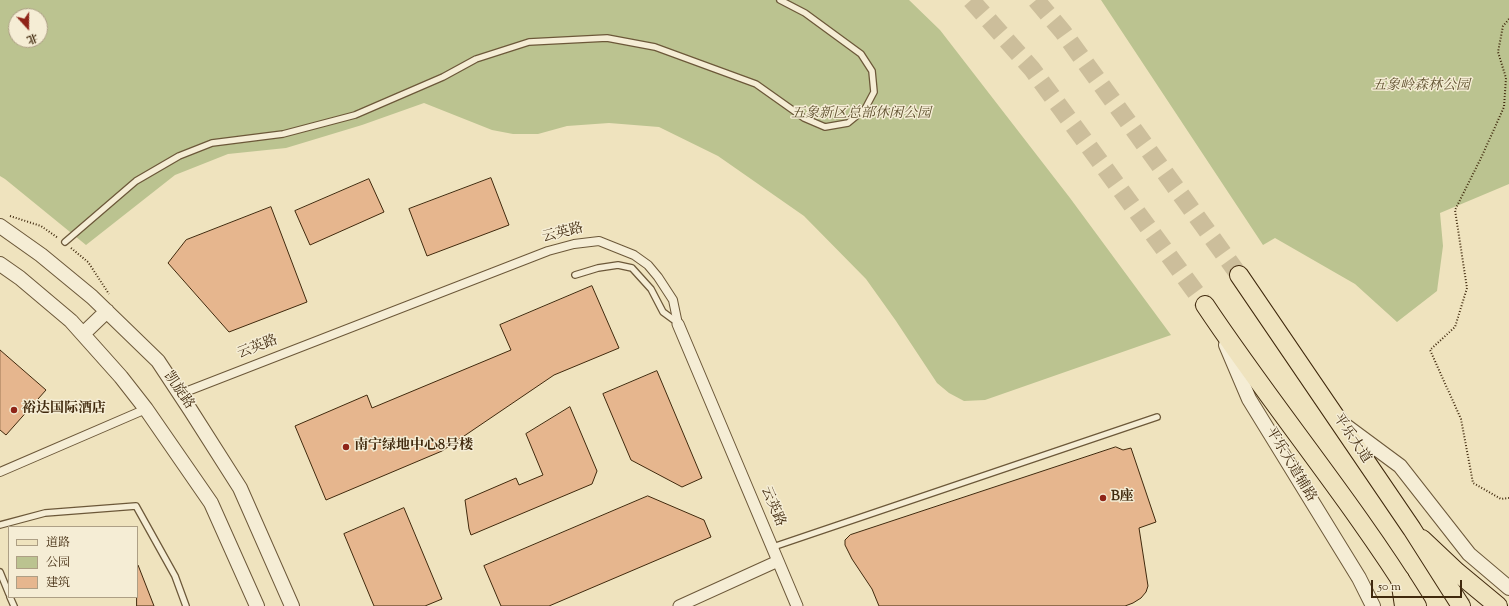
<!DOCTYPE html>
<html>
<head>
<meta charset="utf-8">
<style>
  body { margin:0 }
  #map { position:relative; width:1509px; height:606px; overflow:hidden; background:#efe3be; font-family:"Sorts Mill Goudy","Noto Serif SC",serif }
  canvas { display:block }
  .legend { position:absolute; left:8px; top:526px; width:130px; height:72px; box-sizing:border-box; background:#f5edd5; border:1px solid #ad9f85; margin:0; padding:5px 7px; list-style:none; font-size:12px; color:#40290d }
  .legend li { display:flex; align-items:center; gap:8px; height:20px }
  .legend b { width:20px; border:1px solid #ad9f85 }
  .north { position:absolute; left:8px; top:8px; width:40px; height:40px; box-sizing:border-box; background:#f5edd5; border:1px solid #ad9f85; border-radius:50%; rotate:159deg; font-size:11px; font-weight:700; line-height:16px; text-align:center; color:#40290d }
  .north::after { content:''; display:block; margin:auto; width:14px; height:18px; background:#8f2418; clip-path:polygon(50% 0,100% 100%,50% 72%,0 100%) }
  .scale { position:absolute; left:1371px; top:580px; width:91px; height:18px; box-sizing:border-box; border:2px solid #40290d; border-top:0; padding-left:5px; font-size:12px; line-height:14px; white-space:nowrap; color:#40290d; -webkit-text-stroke:3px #f5edd5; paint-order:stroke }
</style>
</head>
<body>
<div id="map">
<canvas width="1509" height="606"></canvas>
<ul class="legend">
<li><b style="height:5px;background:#efe3be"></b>道路</li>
<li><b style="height:11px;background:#bbc390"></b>公园</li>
<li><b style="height:11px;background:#e6b68e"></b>建筑</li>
</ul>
<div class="north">北</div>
<div class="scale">50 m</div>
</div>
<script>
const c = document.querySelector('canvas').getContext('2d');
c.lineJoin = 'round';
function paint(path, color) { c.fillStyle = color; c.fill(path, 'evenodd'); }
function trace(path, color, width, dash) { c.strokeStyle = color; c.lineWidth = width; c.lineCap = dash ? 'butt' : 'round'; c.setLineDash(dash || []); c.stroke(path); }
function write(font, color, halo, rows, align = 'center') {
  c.font = font + ' "Sorts Mill Goudy","Noto Serif SC",serif'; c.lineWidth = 3; c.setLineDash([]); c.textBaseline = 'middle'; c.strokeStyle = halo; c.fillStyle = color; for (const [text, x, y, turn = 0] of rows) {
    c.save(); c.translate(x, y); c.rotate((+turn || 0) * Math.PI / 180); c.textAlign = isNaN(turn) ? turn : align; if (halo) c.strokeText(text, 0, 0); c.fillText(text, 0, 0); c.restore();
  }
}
paint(new Path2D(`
  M0,0H909L940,30L1070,198L1171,335L985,400L964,401L949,393L937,383L896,321L866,279L804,216L718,156L659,127L609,123L567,126L538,134H513L492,130L424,103L362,125L286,148L228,154L175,175L86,245L5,179L0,176ZM16,16H40V40H16Z
  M1101,0H1509V184L1440,213L1443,246L1437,291L1397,322L1355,284L1275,238L1263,245Z`), '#bbc390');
const building = new Path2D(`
  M491,178L509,225L427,256L409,209Z
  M369,179L384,212L310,245L295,211Z
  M271,207L307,302L229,332L168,263L186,240Z
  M592,286L619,348L554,375L442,451L326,500L295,426L367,395L372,408L511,350L500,325Z
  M0,350L46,390L6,435L0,430Z
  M657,371L702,478L682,487L631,460L603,394Z
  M570,407L597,471L592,484L471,535L469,529L465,500L516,478L519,485L543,475L526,434Z
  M1116,447L1123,450L1131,448L1156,522L1139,528L1148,586L1146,592L1141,598L1133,603L1125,606H879L872,589L852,559L845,545V540L850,535Z
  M648,496L704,520L711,537L549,606H501L484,566Z
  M404,508L442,599L425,606H374L344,534Z
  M137,565H138L154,606H137Z`);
paint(building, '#e6b68e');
trace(building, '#40290d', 1);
trace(new Path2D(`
  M1456,606L1479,578`), '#ccbe9b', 14, [14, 7]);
trace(new Path2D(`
  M971,0L1032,69L1205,305
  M1036,0L1063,32L1239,275`), '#ccbe9b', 18, [18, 9]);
const service = new Path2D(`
  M65,242L136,181L179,156L212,143L283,134L355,115L443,77L476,59L529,42L607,38L655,47L756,84L804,118L825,127L848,123L865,109L874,92L872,71L861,54L805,13L780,0
  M575,275L598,268L618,265L632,268L651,289L663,312L678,323
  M0,525L45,513L136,506L175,576L186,606
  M773,547L1157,417
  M0,572L9,594
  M10,597L14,606`);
const pedestrian = new Path2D(`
  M180,394L548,251L574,244L599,241L634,255L648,265L658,277L673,300L678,324
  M0,472L146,409`);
const minor = new Path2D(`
  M678,324L797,606
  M679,606L778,561`);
const tertiary = new Path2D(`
  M0,226L41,255L92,297L158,361L191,411L240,488L292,606
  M0,264L20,278L71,321L121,377L146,409L211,503L257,606
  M83,334L107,311
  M1226,345L1249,399L1359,578L1373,606
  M1346,426L1400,466L1469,554L1509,588`);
const primary = new Path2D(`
  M1422,539L1457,572L1498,606
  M1400,579L1404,606`);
const trunk = new Path2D(`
  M1239,275L1412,529L1461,606
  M1205,305C1273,407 1352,501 1417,606`);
trace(service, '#6c5839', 8);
trace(pedestrian, '#6c5839', 10);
trace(minor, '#6c5839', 13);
trace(tertiary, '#6c5839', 16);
trace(primary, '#40290d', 20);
trace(trunk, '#40290d', 20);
trace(new Path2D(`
  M1509,19L1503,26L1498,52L1506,78L1504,107L1482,156L1455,210L1467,288L1455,327L1430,350L1461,419L1473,483L1501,499L1509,498
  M10,216L41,226L58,238
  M71,248L88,262L109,294`), '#40290d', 2, [1, 2]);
trace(service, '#f5edd5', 5.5);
trace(pedestrian, '#f5edd5', 8);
trace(minor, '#f5edd5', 11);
trace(tertiary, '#f5edd5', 14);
trace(primary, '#efe3be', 18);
trace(trunk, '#efe3be', 18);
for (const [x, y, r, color] of [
  [14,410,4,"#8f2418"],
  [346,447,4,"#8f2418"],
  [1103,498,4,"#8f2418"]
]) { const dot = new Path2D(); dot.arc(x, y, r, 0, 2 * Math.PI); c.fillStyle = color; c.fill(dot); trace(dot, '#f5edd5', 1.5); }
write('italic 14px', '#5f502e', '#f5edd5', [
  ["五象岭森林公园",1421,87],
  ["五象新区总部休闲公园",861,115]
]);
write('14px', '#40290d', '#f5edd5', [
  ["云英路",563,234,-14],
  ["云英路",258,348,-21],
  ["凯旋路",178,391,56],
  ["平乐大道",1351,439,56],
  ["平乐大道辅路",1290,465,59],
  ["云英路",772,507,67]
]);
write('bold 14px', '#40290d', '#f5edd5', [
  ["裕达国际酒店",22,410],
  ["南宁绿地中心8号楼",354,447],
  ["B座",1111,498]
], 'left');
</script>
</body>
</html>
